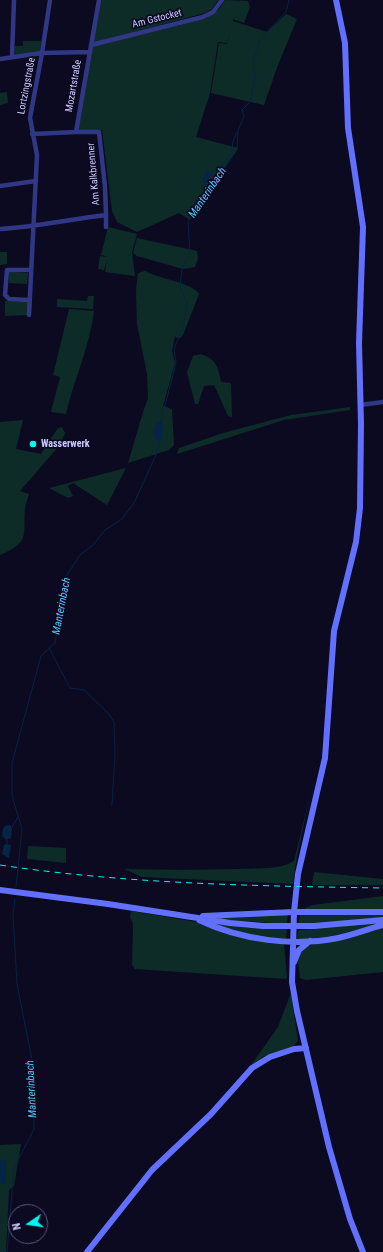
<!DOCTYPE html>
<html>
<head>
<meta charset="utf-8">
<style>
  body { margin:0 }
  #map { position:relative; width:383px; height:1252px; overflow:hidden; background:#0c0a21; font-family:"Roboto Condensed",sans-serif }
  canvas { display:block }
  .north { position:absolute; left:8px; top:1204px; width:40px; height:40px; box-sizing:border-box; background:#0c0a21; border:1px solid #58577a; border-radius:50%; rotate:257deg; font-size:11px; font-weight:700; line-height:16px; text-align:center; color:#cbcbff }
  .north::after { content:''; display:block; margin:auto; width:14px; height:18px; background:#00f6f1; clip-path:polygon(50% 0,100% 100%,50% 72%,0 100%) }
</style>
</head>
<body>
<div id="map">
<canvas width="383" height="1252"></canvas>
<div class="north">N</div>
</div>
<script>
const c = document.querySelector('canvas').getContext('2d');
c.lineJoin = 'round';
function paint(path, color) { c.fillStyle = color; c.fill(path, 'evenodd'); }
function trace(path, color, width, dash) { c.strokeStyle = color; c.lineWidth = width; c.lineCap = dash ? 'butt' : 'round'; c.setLineDash(dash || []); c.stroke(path); }
function write(font, color, halo, rows, align = 'center') {
  c.font = font + ' "Roboto Condensed",sans-serif'; c.lineWidth = 3.5; c.setLineDash([]); c.textBaseline = 'middle'; c.strokeStyle = halo; c.fillStyle = color; for (const [text, x, y, turn = 0] of rows) {
    c.save(); c.translate(x, y); c.rotate((+turn || 0) * Math.PI / 180); c.textAlign = isNaN(turn) ? turn : align; if (halo) c.strokeText(text, 0, 0); c.fillText(text, 0, 0); c.restore();
  }
}
paint(new Path2D(`
  M101,0H218L212,9L205,13L93,43Z
  M225,0L248,1L250,7L244,23L233,19V21L267,32L286,14L297,19L278,65L264,105L211,93L219,43L227,44L231,27L227,43L218,42L210,93L196,137L238,148L190,220L179,213L137,232L117,222L112,211L102,130H78L93,46L205,19L219,9Z
  M23,41H41L40,52L15,55V46H23Z
  M7,92L8,103L0,105V93Z
  M108,227L137,234L132,252L135,276L105,272L107,260L104,270L98,269L100,256L108,257L101,255Z
  M137,238L197,251L198,258L195,267L183,269L137,256L133,253Z
  M0,252H7V264L0,265Z
  M145,271C156,278 194,283 199,294L183,335L180,338H177L175,336L172,351L175,363L163,406L172,409L174,445L169,450L128,463L144,409L148,399L147,374L137,324L136,290L138,273Z
  M9,272L28,273L27,284L9,283Z
  M88,296H94L93,309L57,307V299L87,301Z
  M5,301L28,302V315L5,316Z
  M69,309L94,311C90,346 74,379 66,414L51,412L60,377L53,375Z
  M201,354C217,360 218,367 221,382L231,383L232,417L228,416L214,385L204,386L198,404H195L187,372L193,356Z
  M350,407V410L284,420L177,454L179,448L223,433L291,415Z
  M23,420L16,449L41,454L58,428L62,427L65,433L59,446L20,491L29,494C28,499 25,504 25,509C23,537 30,542 0,555V422Z
  M126,468L107,505L73,483L68,486L73,496L68,498L49,488Z
  M311,791L297,856L293,884L142,877L124,869C163,870 201,870 239,869C256,868 279,870 294,861Z
  M28,846L66,848V863L27,859Z
  M314,872L383,879V885H312Z
  M383,896V910H306L305,908L313,905Z
  M131,911L197,922L284,943L287,977L286,979L135,969L132,965L133,923L130,917Z
  M383,914V918L298,925L300,915Z
  M231,915H288L287,924L215,919Z
  M205,922L247,928L287,929L286,939L252,936Z
  M383,922C352,932 330,938 297,940L298,930Z
  M383,927V972L306,980L300,978L298,961L301,952L307,946L337,940Z
  M291,993L298,1041L292,1047L265,1056L251,1065L278,1027Z
  M21,1144L14,1186L9,1190L6,1252H0V1183H4L6,1160H0V1145Z`), '#0d2c27');
paint(new Path2D(`
  M206,170L212,174L206,183L202,182Z
  M161,421L163,424L162,438L159,442L153,436V430L156,423Z
  M10,825L12,829L11,838L6,840L2,836L3,828L5,826Z
  M6,844L11,845L9,858L2,854L4,845Z
  M0,1160H6V1179L4,1184L0,1183Z`), '#062445');
trace(new Path2D(`
  M208,173L219,169L232,151L233,141L237,132
  M189,219L190,213L201,197L205,183
  M188,221L237,150L238,130L244,117L242,110L250,102L255,76L253,64L255,56L261,38L286,12L289,0
  M161,421L176,363L174,350L185,319L187,303L180,286L182,269L190,253L188,222
  M49,648L70,688L84,690L108,713L114,722L115,754L112,805
  M11,829L18,817
  M7,840V844
  M16,887L22,829L12,796V763L41,656L55,643L65,578L80,555L93,545L105,530L122,519L134,503L155,457L159,442
  M7,1252L14,1168L34,1129V1120L33,1065L17,984L13,915L15,899`), '#062445', 1);
trace(new Path2D(`
  M91,45L203,17L213,12L222,0
  M12,57L14,0
  M0,59L42,53L89,52
  M32,134L76,132L99,0
  M0,186L36,181
  M106,227V215
  M0,229C36,227 71,219 106,215L105,187L99,132H76
  M29,300L9,299L5,295L7,270H30
  M29,315L37,155L30,118L42,53L50,0
  M360,405L383,402`), '#303785', 4.5);
trace(new Path2D(`
  M336,0L345,43L348,128L363,227L359,343L361,424L360,508L356,542L334,631L325,758L298,874L294,912L292,982L297,1011L329,1147L350,1219L363,1252
  M0,890L108,904L230,923L263,926H314L383,920
  M203,916L294,912H383
  M199,920C241,940 293,947 338,938C353,935 368,929 383,925
  M294,962L299,950L310,941
  M87,1252L152,1170L211,1114L252,1068L270,1057L294,1049L306,1048`), '#6270ff', 6);
trace(new Path2D(`
  M0,865C127,884 255,886 383,888`), '#00f6f1', 1, [6, 5]);
for (const [x, y, r, color] of [
  [33,444,4,"#00f6f1"]
]) { const dot = new Path2D(); dot.arc(x, y, r, 0, 2 * Math.PI); c.fillStyle = color; c.fill(dot); trace(dot, '#0c0a21', 1.5); }
write('10px', '#cbcbff', '#0c0a21', [
  ["Am Gstocket",157,19,-14],
  ["Lortzingstraße",27,86,-79],
  ["Mozartstraße",74,86,-80],
  ["Am Kalkbrenner",94,174,-95]
]);
write('bold 10px', '#cbcbff', '#0c0a21', [
  ["Wasserwerk",41,444]
], 'left');
write('italic 11px', '#59c6ff', '#0c0a21', [
  ["Manterinbach",208,193,-56],
  ["Manterinbach",62,606,-79],
  ["Manterinbach",32,1089,-93]
]);
</script>
</body>
</html>
